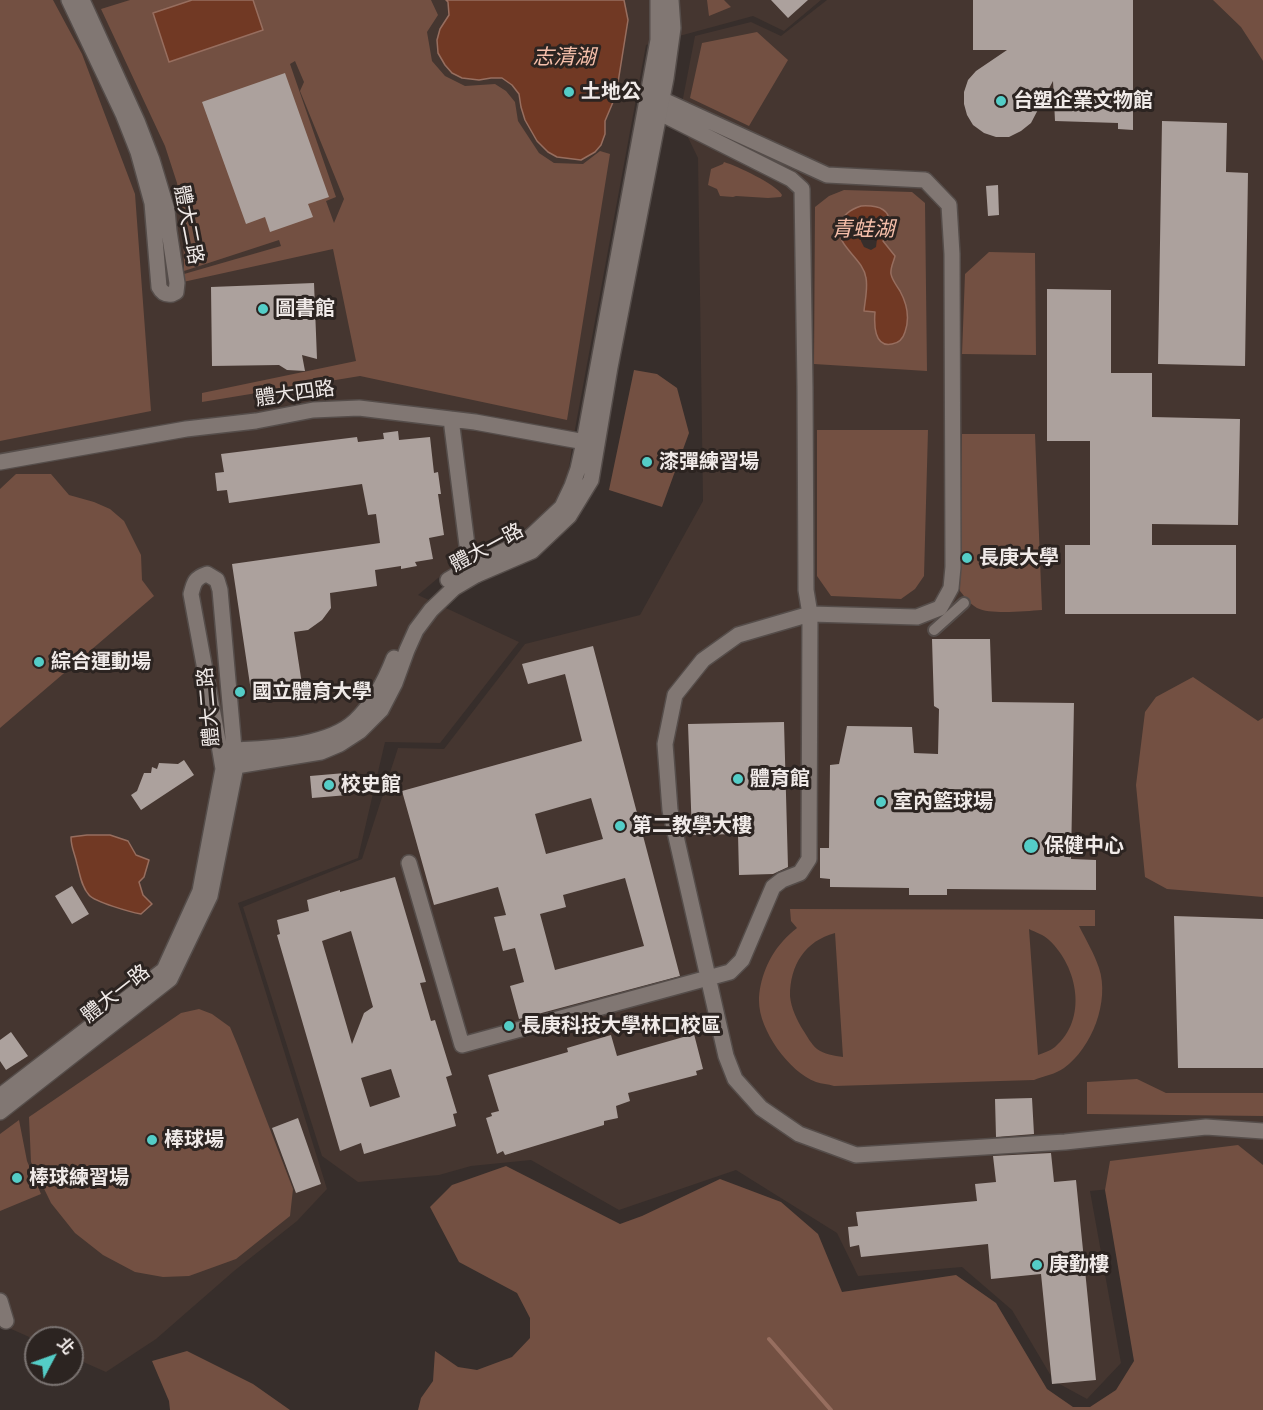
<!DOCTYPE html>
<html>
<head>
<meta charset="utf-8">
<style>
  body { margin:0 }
  #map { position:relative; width:1263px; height:1410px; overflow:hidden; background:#372e2b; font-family:"IBM Plex Serif","Noto Sans TC",serif }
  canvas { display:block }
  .north { position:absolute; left:24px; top:1326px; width:60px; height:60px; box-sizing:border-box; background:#2c2421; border:2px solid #7a7371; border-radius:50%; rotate:49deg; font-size:16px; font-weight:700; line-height:24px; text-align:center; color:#f0eae8 }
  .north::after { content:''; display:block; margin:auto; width:21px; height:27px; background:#54cdc7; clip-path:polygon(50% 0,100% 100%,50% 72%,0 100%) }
</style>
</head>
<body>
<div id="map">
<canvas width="1263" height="1410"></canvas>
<div class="north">北</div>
</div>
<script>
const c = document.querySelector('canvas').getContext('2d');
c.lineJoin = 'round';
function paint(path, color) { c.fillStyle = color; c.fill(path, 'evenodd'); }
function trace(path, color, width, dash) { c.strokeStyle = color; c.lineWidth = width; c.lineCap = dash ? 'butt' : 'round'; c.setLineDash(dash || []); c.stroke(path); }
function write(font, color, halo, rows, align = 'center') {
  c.font = font + ' "IBM Plex Serif","Noto Sans TC",serif'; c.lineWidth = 6; c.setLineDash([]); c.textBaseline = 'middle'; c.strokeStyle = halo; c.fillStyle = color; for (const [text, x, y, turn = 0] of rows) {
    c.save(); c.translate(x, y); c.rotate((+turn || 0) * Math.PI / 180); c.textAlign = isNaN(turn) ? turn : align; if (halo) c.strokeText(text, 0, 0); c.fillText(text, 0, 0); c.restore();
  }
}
paint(new Path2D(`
  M0,0H821L784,31L753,16L646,45L573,440L568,474L559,502L525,529L462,566L438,578L418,595L519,642L440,743L385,742L358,858L238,903L327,1189L297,1221L234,1271L156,1339L106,1372L72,1357V1338H36V1340L0,1324Z
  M827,0H1263V1174L1090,1191L1121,1363L1087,1399L1054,1381L1012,1310L962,1267L858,1276L837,1233L736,1170L619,1210L531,1160L471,1166L439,1175L358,1182L322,1156L243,907L362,859L398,748L444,749L525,644L640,615L703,501L698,158L679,119L695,36L751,22L781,36Z`), '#453630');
paint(new Path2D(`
  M0,0H53L82,54L135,194L151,411L0,441Z
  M130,0H431L438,15L427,32L432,61L445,76L465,86L495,84L506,91L515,102L518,121L539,153L554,163L583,164L600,151L610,154L567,420L360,376L202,402V393L356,361L333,249L183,282L184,274L281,246L279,240L184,271L183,222L177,183L165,146L101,9ZM295,61L304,82L300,91L344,199L334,223L326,201L336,197L290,64Z
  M707,0H724L731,7L709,16Z
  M1213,0H1263V61L1241,27Z
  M757,32L788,60L749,126L690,98L702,43Z
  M724,162C737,166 776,184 782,195L781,197L768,198L736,196L733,197L720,196L717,189L708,185L711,169L723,164Z
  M844,190L912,192L925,203L927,371L814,364L815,207L829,196Z
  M989,252L1035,253L1036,355L962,354L965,274Z
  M634,370L657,374L677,388L689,433L662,507L609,490Z
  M817,430H928L924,576L915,589L901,599L831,596L817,576Z
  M962,434H1035L1042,610C1025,611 991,615 977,608C970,604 965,597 960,591Z
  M16,474H51L69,495L94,502L110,509L124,521L141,555L142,580L154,596L0,728V489Z
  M1193,677L1258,721L1263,718V897L1167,889L1145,877L1136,785L1145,712L1156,697Z
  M790,909L1095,910V926H1079C1086,940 1094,953 1099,968C1110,1001 1092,1048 1064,1068C1056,1074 1044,1076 1034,1080L834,1086C828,1084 822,1084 816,1082C789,1072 759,1030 759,1001C759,980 769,956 783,941C787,936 792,932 797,928L791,921ZM1029,929C1035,932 1044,935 1049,940C1078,967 1088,1019 1055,1047C1050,1051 1043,1053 1038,1055ZM835,933L843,1057C834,1056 824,1054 817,1049C811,1044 807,1036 803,1030C797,1020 791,1008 790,996C790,965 805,941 835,933Z
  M199,1009L212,1014L230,1027L238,1046L293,1189L290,1216L236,1259L189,1276L163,1277L135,1272L103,1255L75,1233L51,1203L31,1162L29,1117L181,1013Z
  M1137,1079L1166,1093H1263V1116L1087,1114V1082Z
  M19,1120L27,1161L41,1194L0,1211V1134Z
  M1238,1145L1263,1165V1410H418L421,1398L433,1381L435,1351L458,1367L477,1370L512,1357L530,1338V1318L517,1293L459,1262L430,1207L452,1185L506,1166L620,1224L642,1216L720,1179L781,1202L818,1234L842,1292L956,1275L996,1303L1047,1389L1073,1407H1090L1116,1390L1134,1361L1105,1190L1110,1161Z
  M187,1351L253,1384L290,1410H170L169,1401L152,1361Z`), '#735042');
const water = new Path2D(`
  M192,0H253L263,30L169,62L153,13Z
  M446,0H624L628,20L616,95L605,121V134L601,145L595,152L581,160L557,157L548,152L537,141L525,120L521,107L519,94L512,85L502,78H491L479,80L462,78L452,73L445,65L438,53L437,40L440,29L449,15L448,2Z
  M861,206C878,205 894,209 888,230L891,234L883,241L895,256C894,261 890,268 891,274C892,280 897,286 900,291C907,304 910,318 905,332C903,339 899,343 892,344C874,348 874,324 875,312L864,311C865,300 868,288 866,278C863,257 834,246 840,224C843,214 852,209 861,206Z
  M87,835H110L128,841L136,855L149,860L144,877L139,882L143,895L152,904L141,914C130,912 95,902 89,895C81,886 80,874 77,864C75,854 71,848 71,837Z`);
paint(water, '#713924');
trace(water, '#976e5f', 1.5);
paint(new Path2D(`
  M863,228H866L870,231L877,239L876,247L871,250L864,247L861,241L860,232Z`), '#372e2b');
trace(new Path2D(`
  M769,1339L831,1410`), '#976e5f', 4);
paint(new Path2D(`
  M771,0H808L788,18Z
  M973,0H1133V130L1118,129V123L1055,121L1053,81L1031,123L1021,131L1009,137H996L984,133L973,125L967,115L964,104V92L968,80L976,71L1007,50H973Z
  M285,73L329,197L308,204L313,217L270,232L265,217L246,224L202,102Z
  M1162,121L1227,123L1226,172L1248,173L1245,366L1158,364Z
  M998,185L999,215L988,216L986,186Z
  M314,283L317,359L302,355L305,371L287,370L279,365L212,366L211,287Z
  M1047,289L1111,290V373H1152V417L1240,419L1238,525L1152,524V545H1236V614H1065V545H1090V441H1047Z
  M398,431L399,440L430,437L434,473L438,472L441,494H438L444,535L429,538L433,559L415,562L417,566L401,569V566L375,570L377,586L330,593L331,608L322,620L308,630L294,632L303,691L252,698L232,564L380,543L376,514L368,515L362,484L229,503L227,490L217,491L215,473L224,472L221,454L357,437L358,442L384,439L383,433Z
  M932,639H990L992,702L1074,703L1071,859L1096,860V890L947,889V895H909V888L830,887V879L820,878V848H829L830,765L839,764L847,726L912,727L914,753L938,754L939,709L934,706Z
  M593,646L680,976L519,1019L510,986L524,982L515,948L503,951L494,917L506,915L498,887L434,905L402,791L582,741L565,674L528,684L522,664ZM591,798L603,839L546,854L535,814ZM625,878L644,946L555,970L540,914L566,907L563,895Z
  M784,722L788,867L773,874L739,875L738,834L692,835L688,724Z
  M184,760L194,775L141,810L131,795L137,791L144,773H151L152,767L157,769L159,763L178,764Z
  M345,773L348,795L312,798L310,776Z
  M395,877L426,982L420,983L431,1021L435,1020L452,1075L446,1077L457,1113L453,1114L456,1126L364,1154L361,1143L340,1151L277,935L280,934L277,920L309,911L307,900L340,890V892ZM351,931L373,1007L364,1013L352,1044L322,941ZM391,1069L400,1097L370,1107L361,1078Z
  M72,886L89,914L72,924L55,896Z
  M1174,916L1263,919V1068H1178Z
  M11,1032L28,1056L6,1070L0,1061V1040Z
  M694,1034L703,1069L696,1071L697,1075L628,1093L630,1101L616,1106L618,1118L604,1121V1125L505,1155L503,1151L497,1154L486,1118L492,1116L491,1113L499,1111L488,1075L568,1052L567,1048L611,1035L617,1056Z
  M1032,1098L1034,1134L996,1137L995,1099Z
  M298,1118L321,1184L296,1193L272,1128Z
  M1051,1153L1054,1182L1076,1180L1096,1380L1052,1384L1041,1274L991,1279L988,1244L861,1257L859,1245L850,1247L848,1227L858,1226L856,1212L977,1201L975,1184L996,1182L993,1156Z`), '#aca19d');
const pedestrian = new Path2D(`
  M934,630L964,603`);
const minor = new Path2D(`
  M650,102L661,99L827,175L925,180L949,205L952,254L953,567L951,588L940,608L917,617L810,614L738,635L703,660L675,695L665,744L670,810L726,1056L735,1079L761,1108L799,1134L856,1155L1065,1142L1206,1127L1263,1131
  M451,419L468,553L476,575
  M0,462L186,429L256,421L313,410L359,408L475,422L596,444
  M409,863L462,1045L730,972L742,960L773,887L782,880L800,873L809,859L810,614L806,590L805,387L802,189L791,179L658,112L651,106
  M0,1301L6,1321`);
const tertiary = new Path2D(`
  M69,0L123,114L138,152L152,203L159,287C162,293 166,295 172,294L176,292L177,283L169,231L167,210L152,160L137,121L82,0
  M448,580L470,567L528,539L562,507L572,486L578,469L584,442L658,40V0
  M220,751L191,594C194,582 195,578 207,574L217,580L220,590L235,760
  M0,1096L164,970L200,891L223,769L220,751C260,748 325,749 355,721C373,704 385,681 394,658
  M0,1112L170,979L210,896L236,766L321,752L340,744L360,731L381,710L395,683L407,650L416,630L431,610L454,588L476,575L532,551L569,516L591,480L610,367L666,78L673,28L671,0`);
trace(pedestrian, '#554d4a', 14);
trace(minor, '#554d4a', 18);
trace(tertiary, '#554d4a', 18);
trace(pedestrian, '#817773', 10);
trace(minor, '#817773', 15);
trace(tertiary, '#817773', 15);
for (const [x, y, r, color] of [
  [569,92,6,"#54cdc7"],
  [1001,101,6,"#54cdc7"],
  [263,309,6,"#54cdc7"],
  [647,462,6,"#54cdc7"],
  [967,558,6,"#54cdc7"],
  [39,662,6,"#54cdc7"],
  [240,692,6,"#54cdc7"],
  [738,779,6,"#54cdc7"],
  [329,785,6,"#54cdc7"],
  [881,802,6,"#54cdc7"],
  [620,826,6,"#54cdc7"],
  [1031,846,8,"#54cdc7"],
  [509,1026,6,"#54cdc7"],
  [152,1140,6,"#54cdc7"],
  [17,1178,6,"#54cdc7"],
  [1037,1265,6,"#54cdc7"]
]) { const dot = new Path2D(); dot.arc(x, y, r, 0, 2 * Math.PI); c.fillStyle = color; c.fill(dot); trace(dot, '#2c2421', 2); }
write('bold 20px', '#f0eae8', '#2c2421', [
  ["土地公",581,92],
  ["台塑企業文物館",1013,101],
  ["圖書館",275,309],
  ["漆彈練習場",659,462],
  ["長庚大學",979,558],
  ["綜合運動場",51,662],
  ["國立體育大學",252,692],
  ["體育館",750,779],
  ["校史館",341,785],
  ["室內籃球場",893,802],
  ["第二教學大樓",632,826],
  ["保健中心",1044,846],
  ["長庚科技大學林口校區",521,1026],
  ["棒球場",164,1140],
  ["棒球練習場",29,1178],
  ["庚勤樓",1049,1265]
], 'left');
write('20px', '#f0eae8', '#2c2421', [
  ["體大二路",188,225,79],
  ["體大四路",295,394,-8],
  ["體大一路",487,548,-28],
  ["體大二路",209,707,-95],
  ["體大一路",116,994,-38]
]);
write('italic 21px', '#f6bfaa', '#2c2421', [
  ["志清湖",564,58],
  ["青蛙湖",863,230]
]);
</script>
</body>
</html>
